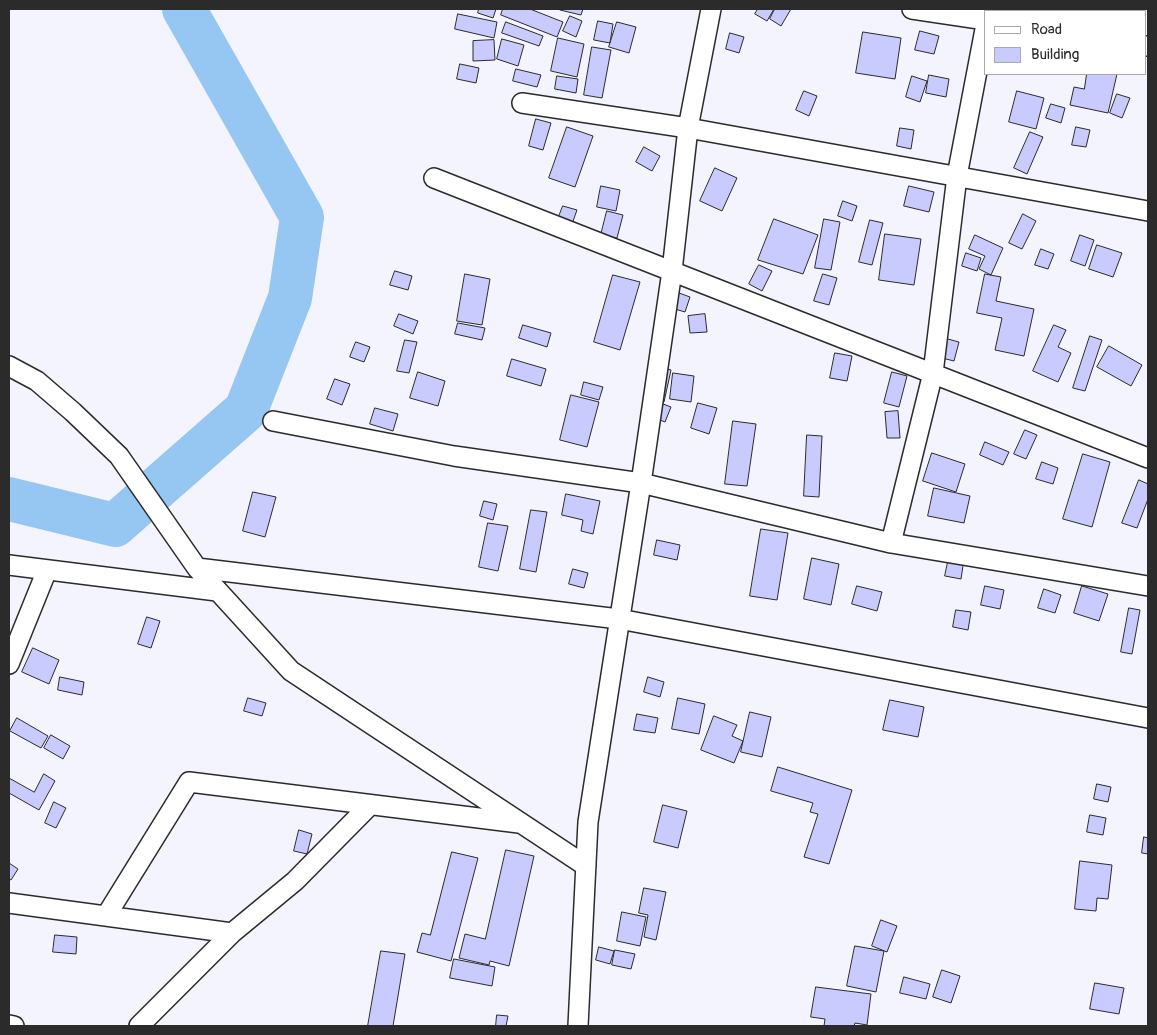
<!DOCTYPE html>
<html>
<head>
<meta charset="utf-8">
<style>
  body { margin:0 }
  #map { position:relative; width:1157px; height:1035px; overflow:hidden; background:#f4f4ff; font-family:Pangolin,sans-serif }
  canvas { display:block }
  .frame { position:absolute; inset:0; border:10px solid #2b2b2b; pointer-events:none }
  .legend { position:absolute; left:984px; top:10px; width:162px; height:65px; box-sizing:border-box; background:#fff; border:1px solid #aaa; margin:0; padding:6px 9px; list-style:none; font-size:15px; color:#2b2b2b }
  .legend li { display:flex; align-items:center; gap:10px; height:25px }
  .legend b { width:25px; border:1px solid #aaa }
</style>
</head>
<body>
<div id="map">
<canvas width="1157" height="1035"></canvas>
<div class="frame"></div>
<ul class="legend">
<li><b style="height:6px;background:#fff"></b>Road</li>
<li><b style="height:14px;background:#c9cafd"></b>Building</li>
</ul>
</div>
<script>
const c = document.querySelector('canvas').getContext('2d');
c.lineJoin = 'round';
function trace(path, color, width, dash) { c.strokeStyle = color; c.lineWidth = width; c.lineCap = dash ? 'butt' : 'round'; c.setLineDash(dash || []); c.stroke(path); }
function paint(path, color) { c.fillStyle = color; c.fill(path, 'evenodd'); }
trace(new Path2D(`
  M9,499L115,525L246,410L290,298L302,217L184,9`), '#96c6f2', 44);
const building = new Path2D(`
  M479,9H496L493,18L478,13Z
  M503,9H530L563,22L557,37L501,15Z
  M560,9H583L581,15L560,10Z
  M758,9H774L767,21L755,14Z
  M775,9H791L781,26L770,19Z
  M458,14L497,22L494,38L455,29Z
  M570,16L582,21L576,37L563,31Z
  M598,21L613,24L610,43L594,40Z
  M506,22L543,36L539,46L502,33Z
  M617,22L636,27L629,53L609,47Z
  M920,31L939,36L934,54L915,50Z
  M863,32L901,38L895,79L856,73Z
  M730,33L744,37L739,53L726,49Z
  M558,38L584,44L577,77L551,71Z
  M502,39L524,45L518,66L497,59Z
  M494,40L495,60L473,61V41Z
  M592,47L611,50L602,98L584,95Z
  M460,64L479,68L476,83L457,79Z
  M516,69L541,75L537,87L513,81Z
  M1087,74H1117L1108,113L1070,105L1074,87L1084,89Z
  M929,75L949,79L946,97L926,93Z
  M557,76L578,79L576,93L555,89Z
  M912,76L927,81L920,102L906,97Z
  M804,91L817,96L809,116L796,110Z
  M1017,91L1044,98L1036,129L1009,122Z
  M1117,94L1130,98L1122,118L1110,113Z
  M1051,104L1065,108L1061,123L1046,118Z
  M536,119L551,123L543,150L529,146Z
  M567,127L593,136L575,187L549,178Z
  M1076,127L1090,130L1086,147L1072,145Z
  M900,128L914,130L911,149L897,146Z
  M1030,132L1043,137L1027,174L1014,168Z
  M644,147L660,156L652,171L636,162Z
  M715,168L737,178L722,211L700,201Z
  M601,186L620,190L616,211L597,207Z
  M909,186L934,192L929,212L904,206Z
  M843,201L857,206L852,221L838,216Z
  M563,206L577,210L572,224L558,219Z
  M607,211L623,215L617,238L601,235Z
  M1023,214L1036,221L1022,249L1009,243Z
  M774,219L818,235L803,274L758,260Z
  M824,219L840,222L831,270L815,268Z
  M870,220L883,223L872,265L859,262Z
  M885,234L921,239L914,285L879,280Z
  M975,235L1003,248L991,275L979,269L985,256L969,249Z
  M1080,235L1094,240L1085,266L1071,261Z
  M1097,245L1122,253L1113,277L1089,269Z
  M1041,249L1054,254L1048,269L1035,265Z
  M966,253L981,258L977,271L962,266Z
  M759,265L772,271L762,291L749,284Z
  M395,271L412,276L408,290L390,285Z
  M465,274L490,279L482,325L457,321Z
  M823,274L837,278L829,305L814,301Z
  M985,274L1001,277L996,301L1034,309L1024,356L995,350L1002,318L977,313Z
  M613,275L640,282L620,350L594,342Z
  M671,290L690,297L685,312L665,306Z
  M399,314L418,321L413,334L394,326Z
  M705,314L707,332L690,333L688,316Z
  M458,323L485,328L482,340L455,334Z
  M523,325L551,333L547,347L519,338Z
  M1054,325L1066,330L1058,347L1071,353L1058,382L1033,371Z
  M1090,336L1102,340L1085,391L1073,388Z
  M944,338L959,342L954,361L938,357Z
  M405,340L417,342L409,373L397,371Z
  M356,342L370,347L364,362L350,357Z
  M1109,346L1142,365L1131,386L1097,367Z
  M835,353L852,356L847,381L830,378Z
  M512,359L546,369L541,386L507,376Z
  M658,366L671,370L664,402L650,398Z
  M418,372L445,381L438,406L410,398Z
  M892,372L907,376L899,407L884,403Z
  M673,373L694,376L691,402L670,399Z
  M335,379L350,384L342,405L327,399Z
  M584,382L603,387L599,400L581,395Z
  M571,395L599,402L587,447L560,440Z
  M658,402L671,407L665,422L652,417Z
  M698,403L717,408L709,434L691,428Z
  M375,408L398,414L393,431L370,424Z
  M898,411L900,438H887L885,412Z
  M733,421L756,424L747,486L725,484Z
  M1025,430L1037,435L1026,459L1014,454Z
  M807,435L822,436L819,497L804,496Z
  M985,442L1009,452L1003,465L980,455Z
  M932,453L965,464L956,492L923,481Z
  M1083,454L1110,462L1092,527L1063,519Z
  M1042,462L1058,468L1053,484L1036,479Z
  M1139,480L1148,484V499L1137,528L1122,523Z
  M934,488L970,496L964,523L928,516Z
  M253,492L276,497L265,537L243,531Z
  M566,494L600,501L593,534L581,531L583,520L562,515Z
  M484,501L497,504L493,520L480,516Z
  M531,510L547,512L536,572L520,569Z
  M488,523L508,526L498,571L479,567Z
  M761,529L788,533L777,600L750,596Z
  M657,540L680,545L677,560L654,555Z
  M949,557L964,559L961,579L945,576Z
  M812,558L839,564L831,605L804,599Z
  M573,569L588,573L584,588L569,584Z
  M857,586L882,592L877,611L852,604Z
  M985,586L1004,590L1000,609L981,605Z
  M1082,586L1108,594L1099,621L1074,613Z
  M1044,589L1061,595L1055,613L1038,608Z
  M1129,608L1140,610L1132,654L1121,652Z
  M956,610L971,612L968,630L953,627Z
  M147,617L160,621L151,648L138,644Z
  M33,648L59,660L49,684L22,672Z
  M60,677L84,682L82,695L58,690Z
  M648,677L664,682L660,697L644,692Z
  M248,698L266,703L262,716L244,711Z
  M678,698L705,704L699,734L672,729Z
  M890,700L924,707L918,737L883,730Z
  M750,712L771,717L762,757L741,752Z
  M637,714L658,718L655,733L634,730Z
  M714,716L737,725L732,736L743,741L734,763L701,750Z
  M17,718L48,736L41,748L10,731Z
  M51,735L70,746L63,759L44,748Z
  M778,767L852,790L829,864L804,857L818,814L810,812L813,803L771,791Z
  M44,774L55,781L39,810L9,793V778L34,792Z
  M1097,784L1111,787L1108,802L1094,799Z
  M54,802L66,808L56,828L45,823Z
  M663,805L687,811L678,848L654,842Z
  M1090,815L1106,818L1103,835L1087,832Z
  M299,830L312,834L307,854L294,851Z
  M1144,837L1148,838V854L1142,853Z
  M506,850L534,856L509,966L490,961L489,965L459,958L465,934L485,939Z
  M452,852L478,858L451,961L417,952L422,933L430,935Z
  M1080,861L1112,865L1108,899L1097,898L1096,911L1075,909Z
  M9,863L18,869L11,880L9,879Z
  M644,888L666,892L656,940L644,937L648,915L639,913Z
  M622,912L646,917L640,946L617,941Z
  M881,920L897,926L887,952L872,946Z
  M55,935L77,937L76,954L53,952Z
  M855,946L884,951L876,992L847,986Z
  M599,947L614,951L610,964L596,960Z
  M615,950L635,954L631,969L612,965Z
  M381,951L405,954L393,1026H368Z
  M454,959L495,967L492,986L450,978Z
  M942,970L960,976L951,1003L933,997Z
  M904,977L930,984L926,999L900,993Z
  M1095,983L1124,988L1119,1014L1090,1009Z
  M816,987L871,994L867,1025L855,1023L854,1026H824L825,1019L811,1017Z
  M497,1015L508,1016L506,1026H496Z`);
paint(building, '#c9cafd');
trace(building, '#2b2b2b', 1);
const minor = new Path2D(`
  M912,9L986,20
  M1146,46H1148
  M522,103L688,128L1148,211
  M434,178L1148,458
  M9,366L37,381L73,412L119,456L197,568L291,671L586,866
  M273,421L454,456L641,483L891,543L1148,586
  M891,543L933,373L957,176L986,24
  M9,565L217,591
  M197,568L619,619L1148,718
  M9,664L47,570
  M9,903L232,933
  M106,916L189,782L519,823
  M9,1025L14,1026
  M139,1026L232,933L295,881L370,805
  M578,1026L588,822L641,483L672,271L688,128L711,9`);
trace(minor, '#2b2b2b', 22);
trace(minor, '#fff', 19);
</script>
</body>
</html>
